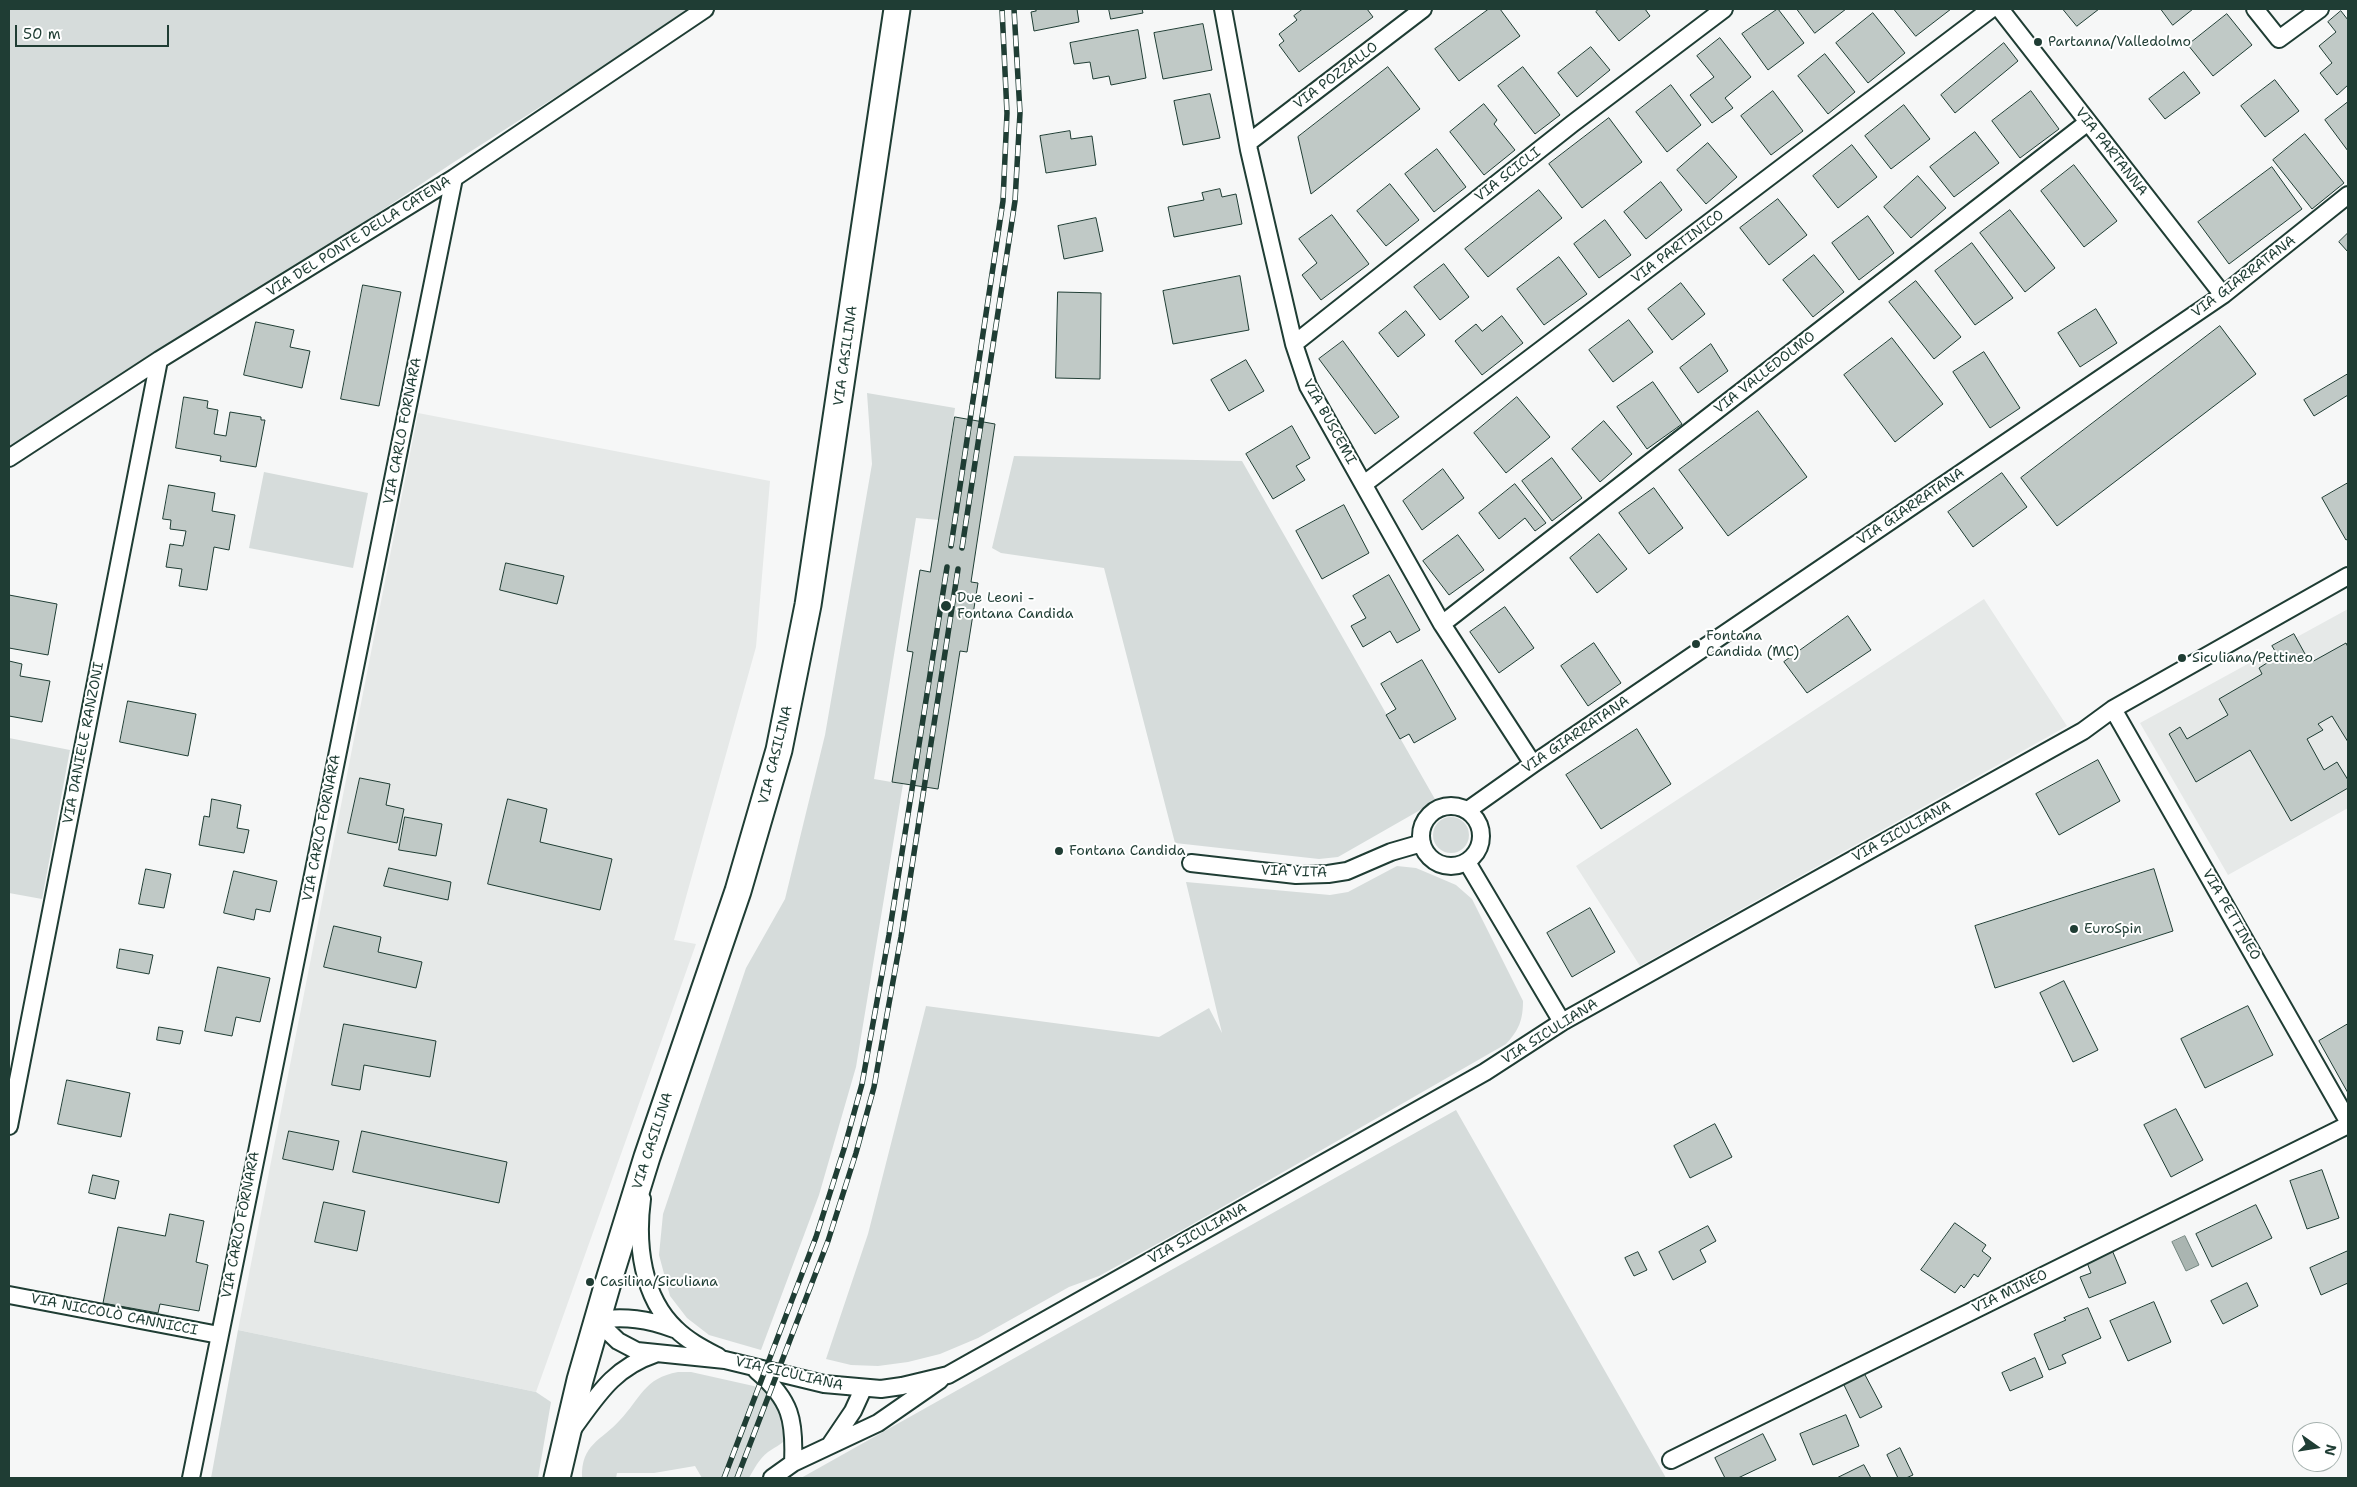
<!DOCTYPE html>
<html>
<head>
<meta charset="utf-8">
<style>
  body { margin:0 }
  #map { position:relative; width:2357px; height:1487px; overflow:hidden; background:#f6f7f7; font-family:"Shantell Sans",sans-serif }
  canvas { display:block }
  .frame { position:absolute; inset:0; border:10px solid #1f3d34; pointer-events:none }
  .north { position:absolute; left:2292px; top:1422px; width:50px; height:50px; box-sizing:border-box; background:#fff; border:1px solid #a5b1ae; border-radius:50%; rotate:103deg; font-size:14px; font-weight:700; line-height:20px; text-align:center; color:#1f3d34 }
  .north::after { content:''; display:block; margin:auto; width:18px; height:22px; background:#1f3d34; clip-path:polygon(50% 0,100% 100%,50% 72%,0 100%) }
  .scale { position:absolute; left:15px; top:25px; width:154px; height:22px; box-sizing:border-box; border:2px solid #1f3d34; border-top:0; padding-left:6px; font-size:15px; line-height:18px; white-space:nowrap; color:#1f3d34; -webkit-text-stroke:4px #fff; paint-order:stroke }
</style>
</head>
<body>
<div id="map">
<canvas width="2357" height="1487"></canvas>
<div class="frame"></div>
<div class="north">N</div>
<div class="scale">50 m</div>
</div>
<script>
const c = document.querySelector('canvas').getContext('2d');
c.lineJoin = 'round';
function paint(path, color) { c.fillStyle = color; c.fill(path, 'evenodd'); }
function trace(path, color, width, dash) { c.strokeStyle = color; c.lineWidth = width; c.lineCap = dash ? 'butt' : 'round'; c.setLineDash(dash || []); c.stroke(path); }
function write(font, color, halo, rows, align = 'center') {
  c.font = font + ' "Shantell Sans",sans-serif'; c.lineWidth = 4; c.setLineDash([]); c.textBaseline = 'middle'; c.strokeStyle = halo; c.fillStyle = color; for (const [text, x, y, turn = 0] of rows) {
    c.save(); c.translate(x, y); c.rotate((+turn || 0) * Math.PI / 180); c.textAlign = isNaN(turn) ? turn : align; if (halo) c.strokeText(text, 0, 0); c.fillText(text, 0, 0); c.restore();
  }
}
paint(new Path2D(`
  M418,413L770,481L756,647L674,940L696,944L536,1392L238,1330Z
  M1984,599L2067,726L1640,966L1576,866Z
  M2348,609V808L2228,875L2140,723Z`), '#e6e9e8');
paint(new Path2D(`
  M9,9H693L451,164L159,360L9,458Z
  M867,393L955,408L939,520L916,518L874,779L903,784L856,1067L819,1195L761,1350L709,1335L687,1318L670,1296L659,1255L663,1214L746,968L785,899L825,735L872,464Z
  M1014,456L1242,461L1436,801L1338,857L1319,859L1175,843L1104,568L1001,553L992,548Z
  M264,472L368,493L353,568L249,548Z
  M9,738L70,750L42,899L9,893Z
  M1433 835a18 18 0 1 1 36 0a18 18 0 1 1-36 0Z
  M1397,866L1416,868L1435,876L1456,885L1472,899L1523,1001C1523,1020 1519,1030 1506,1044L1184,1229L1099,1276L1069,1287L978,1338L940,1354L908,1362L878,1366L851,1365L826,1359L868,1234L926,1006L1159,1037L1209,1008L1222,1033L1186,882L1330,895L1348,892Z
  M1456,1110L1666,1478H801Z
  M238,1330L536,1392L551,1402L538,1478H211Z
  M678,1372H691L767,1389L775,1395L790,1434C782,1445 778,1445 768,1452C759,1459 754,1469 749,1478H702L695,1466L654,1473H617L616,1478H582C581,1444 601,1441 620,1420C641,1398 644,1378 678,1372Z`), '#d6dcdb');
const water = new Path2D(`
  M2185,1236L2199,1265L2186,1271L2172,1242Z`);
paint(water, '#aab5b1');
trace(water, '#72857f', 1);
const building = new Path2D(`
  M1035,9H1077L1079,22L1034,31L1031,12L1036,11Z
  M1109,9H1142L1143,13L1111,19Z
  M1303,9H1367L1373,17L1299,72L1279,45L1284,41L1279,34L1297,20L1294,16Z
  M1489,9H1500L1520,36L1459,81L1435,49Z
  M1599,9H1645L1650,16L1619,41L1596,12Z
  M1778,9L1804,43L1768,70L1742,34Z
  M1797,9H1846L1815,33Z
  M1894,9H1951L1916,36Z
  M2063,9H2099L2077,26Z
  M2161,9H2193L2173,25Z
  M2341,11L2348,20V85L2337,95L2320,73L2332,63L2319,46L2336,32L2328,22Z
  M1873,13L1905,53L1868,83L1836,43Z
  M2227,14L2252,45L2213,76L2188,45Z
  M1203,24L1212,70L1163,79L1154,33Z
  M1138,30L1146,78L1111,85L1109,76L1093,79L1090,62L1074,64L1070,43Z
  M1720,38L1751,77L1725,98L1733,108L1712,123L1690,95L1714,77L1697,56Z
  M2004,43L2018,61L1955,113L1941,95Z
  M1591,47L1610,70L1577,97L1558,73Z
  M1825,54L1855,92L1828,114L1798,76Z
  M1388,67L1420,109L1311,194L1298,137Z
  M1523,67L1560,115L1535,134L1498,86Z
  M2184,72L2200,93L2165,119L2149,99Z
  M2275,80L2299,111L2265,137L2241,106Z
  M1671,85L1701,125L1667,152L1636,112Z
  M1773,91L1803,131L1771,155L1741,116Z
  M2031,91L2059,129L2020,158L1992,121Z
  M1210,94L1220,138L1183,145L1174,101Z
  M2348,102V151L2325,120Z
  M1484,104L1497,120L1494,124L1515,150L1484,175L1450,132Z
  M1904,105L1930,139L1891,169L1865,136Z
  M1609,118L1642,162L1582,208L1549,164Z
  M1070,131L1071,139L1092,136L1096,165L1046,173L1040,136Z
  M1975,132L1999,163L1954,197L1930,167Z
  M2305,134L2344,183L2312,209L2273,160Z
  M1708,143L1737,177L1706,204L1677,170Z
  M1852,145L1877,177L1838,208L1813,176Z
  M1437,149L1466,187L1434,212L1405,174Z
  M2074,165L2117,221L2084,247L2041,191Z
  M2272,167L2302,209L2229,264L2198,222Z
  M1918,176L1946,208L1911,238L1884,207Z
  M1661,182L1682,210L1646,239L1624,212Z
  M1390,184L1419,220L1386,246L1357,211Z
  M1220,189L1222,197L1236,194L1242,224L1174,237L1168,207L1204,200L1202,193Z
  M1539,190L1562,218L1488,277L1465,249Z
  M1778,199L1807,235L1769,265L1740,228Z
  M2010,210L2055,268L2025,292L1980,233Z
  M1332,215L1369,264L1321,300L1302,275L1317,263L1299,239Z
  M1868,216L1894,253L1859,280L1832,243Z
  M1096,218L1103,251L1064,259L1058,226Z
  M1605,220L1631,255L1599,278L1574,244Z
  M2348,233V252L2339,242Z
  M1972,243L2013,298L1975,325L1935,271Z
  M1814,255L1844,292L1813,317L1783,280Z
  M1559,257L1587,294L1544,325L1517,289Z
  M1444,264L1469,297L1440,320L1414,287Z
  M1240,276L1249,330L1173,344L1163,291Z
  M1916,281L1961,337L1934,359L1889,302Z
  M1681,283L1705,314L1672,340L1648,309Z
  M363,285L401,292L379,406L341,399Z
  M1058,292L1101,293L1100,379L1056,378Z
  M2096,309L2117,343L2080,367L2058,333Z
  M1406,311L1425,335L1398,357L1379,333Z
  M1502,316L1523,343L1482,375L1455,341L1476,324L1482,331Z
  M1629,320L1653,352L1613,382L1589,350Z
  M256,322L294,330L290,347L310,351L302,388L244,375Z
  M2220,326L2256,374L2057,526L2021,478Z
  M1892,338L1943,404L1895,442L1844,375Z
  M1343,341L1399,417L1375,434L1319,359Z
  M1711,344L1728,371L1698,393L1680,368Z
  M1984,352L2020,408L1990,428L1953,372Z
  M1246,360L1264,391L1229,411L1211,380Z
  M2348,374V395L2314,416L2304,400Z
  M1653,382L1682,424L1647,449L1617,407Z
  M184,397L208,401L207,408L218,410L214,434L226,436L230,412L261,417V420H265L256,467L220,461L221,456L176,448Z
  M1517,397L1550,437L1506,473L1474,433Z
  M1758,411L1807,477L1728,536L1679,470Z
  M955,417L995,424L971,582L978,583L967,652L960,651L938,789L892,782L913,652L907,651L920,570L930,572Z
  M1604,421L1632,454L1600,482L1572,449Z
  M1292,426L1310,458L1296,466L1305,480L1273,499L1246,454Z
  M1552,458L1582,498L1552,521L1522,481Z
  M1443,469L1464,498L1422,530L1403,501Z
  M2002,473L2027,507L1973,547L1948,512Z
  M2348,483V539L2346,540L2322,498Z
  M1515,484L1546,523L1535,531L1525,518L1499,539L1479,513Z
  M169,485L215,493L212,511L235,515L229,550L214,547L207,590L179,586L182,569L166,567L170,544L183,546L186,531L170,529L171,520L163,519Z
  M1654,488L1683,528L1649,554L1619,513Z
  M1344,505L1369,553L1322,579L1296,531Z
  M1599,534L1627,569L1597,593L1570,558Z
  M1458,535L1484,570L1449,595L1423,561Z
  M506,563L564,576L557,604L500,590Z
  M1389,575L1420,630L1397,643L1390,631L1363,647L1351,626L1366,618L1353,596Z
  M9,595L57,604L48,655L9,648Z
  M1505,607L1534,648L1499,673L1470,632Z
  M1848,616L1871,650L1807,693L1784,662Z
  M2294,634L2310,663L2346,643L2348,647V742L2332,716L2318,724L2323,730L2307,739L2324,770L2337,762L2348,780V788L2291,821L2250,750L2196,782L2169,734L2180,727L2187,739L2228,715L2219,699L2262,674L2259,668L2278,656L2272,646Z
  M1594,643L1621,683L1588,706L1561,666Z
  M1422,660L1456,719L1414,743L1409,734L1400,739L1386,715L1396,709L1381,684Z
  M9,661L22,664L20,676L50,681L42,722L9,716Z
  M128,701L196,714L188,756L120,742Z
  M1637,729L1671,784L1601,829L1566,775Z
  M2098,760L2120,801L2059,835L2036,794Z
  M360,778L390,784L386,805L404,809L397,843L348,833Z
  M212,799L241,805L237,828L249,830L244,853L199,845L204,816L209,817Z
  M508,799L547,809L540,842L612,859L600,910L488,884Z
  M405,817L442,824L436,856L399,850Z
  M389,868L451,882L448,900L384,886Z
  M146,869L171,874L164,908L139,904Z
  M2154,869L2173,931L1995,988L1975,926Z
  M234,871L277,881L270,912L256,909L254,920L224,913Z
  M1590,908L1615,952L1572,977L1547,933Z
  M334,926L381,937L378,952L422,962L416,988L324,967Z
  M120,949L153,955L149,974L117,968Z
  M218,967L270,978L260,1022L236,1017L232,1036L205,1031Z
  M2064,981L2098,1050L2073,1062L2040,993Z
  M2248,1006L2273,1055L2205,1088L2181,1039Z
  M344,1024L436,1041L430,1077L364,1065L360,1090L332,1085Z
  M2348,1024V1093L2319,1041Z
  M159,1027L183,1031L180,1044L157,1040Z
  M67,1080L130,1093L121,1137L58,1124Z
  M2176,1109L2203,1160L2171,1177L2144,1125Z
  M1715,1124L1732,1157L1690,1178L1674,1146Z
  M289,1131L339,1141L333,1170L283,1159Z
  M362,1131L507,1162L499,1203L353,1172Z
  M2322,1170L2339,1218L2307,1229L2290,1181Z
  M93,1175L119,1181L115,1199L89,1193Z
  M324,1202L365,1211L357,1251L315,1242Z
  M2256,1205L2272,1238L2212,1267L2196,1234Z
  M170,1214L204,1221L196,1262L208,1265L199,1311L160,1304L158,1313L103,1303L118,1227L165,1236Z
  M1955,1223L1986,1245L1982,1251L1991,1258L1978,1277L1974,1274L1964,1288L1961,1285L1955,1293L1921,1270Z
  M1708,1226L1716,1241L1700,1250L1706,1262L1673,1280L1659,1252Z
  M2112,1250L2126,1283L2089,1298L2080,1277L2091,1273L2086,1260Z
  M2348,1251V1283L2321,1295L2310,1268Z
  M1638,1252L1647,1270L1634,1276L1625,1258Z
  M2247,1283L2258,1306L2223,1324L2211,1301Z
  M2154,1302L2171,1342L2128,1361L2110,1321Z
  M2088,1308L2101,1338L2062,1355L2066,1363L2049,1370L2034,1334L2066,1320L2064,1318Z
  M2035,1358L2043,1377L2010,1391L2002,1373Z
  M1864,1373L1882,1407L1860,1418L1843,1383Z
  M1846,1415L1859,1446L1813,1465L1800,1434Z
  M1763,1434L1776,1460L1738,1478H1725L1715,1458Z
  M1900,1448L1913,1475L1906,1478H1898L1887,1455Z
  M1864,1465L1871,1478H1837Z`);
paint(building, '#c0c9c6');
trace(building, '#1f3d34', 1);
const street = new Path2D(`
  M1223,9L1249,150L1294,344L1308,386L1442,624L1533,764
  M2000,9L2223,295
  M2255,9L2279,39L2320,9
  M1248,143L1423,9
  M1294,344L1572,124L1724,9
  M9,458L159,360L454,178L705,9
  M1364,484L1991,9
  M1442,624L2088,122
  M2113,709L2348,1121
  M1421 836a30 30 0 1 1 60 0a30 30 0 1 1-60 0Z
  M1468,810L1533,764L2223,295L2348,195
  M1467,862L1562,1022
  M1191,863L1296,875L1328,874L1347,871L1391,852L1422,843
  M9,1126L159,360
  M642,1199C636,1244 642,1297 676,1329C688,1341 704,1349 719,1357
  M9,1295L219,1335
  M596,1320L618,1341L637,1351L725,1360L824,1384L881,1389L902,1386L948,1375L1485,1072L1562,1022L2083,731L2113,709L2348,576
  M596,1320C625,1316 648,1319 674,1329
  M757,1371C791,1400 795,1420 793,1463
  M572,1430C597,1396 613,1368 655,1354
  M830,1445L853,1411L863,1389
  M1671,1460L2348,1125
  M191,1478L454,178
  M772,1478L793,1463L878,1423L940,1380`);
const primary = new Path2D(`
  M557,1478L580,1380L608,1283L647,1157L738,891L779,750L808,605L897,9`);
trace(street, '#1f3d34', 20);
trace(primary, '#1f3d34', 29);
trace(street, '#fff', 16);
trace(primary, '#fff', 25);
const rail = new Path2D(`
  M951,546L1003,201L1007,113L1002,9
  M962,548L1015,201L1020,113L1014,9
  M724,1478L816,1237L844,1149L862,1084L889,935L947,567
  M737,1478L828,1241L856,1153L874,1087L901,937L958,569`);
trace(rail, '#1f3d34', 5.5);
trace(rail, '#fff', 4, [11]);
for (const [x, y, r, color] of [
  [2038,42,5,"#1f3d34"],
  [946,606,6,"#1f3d34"],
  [1696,644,5,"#1f3d34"],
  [2182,658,5,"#1f3d34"],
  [1059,851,5,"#1f3d34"],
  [2074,929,5,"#1f3d34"],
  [590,1282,5,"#1f3d34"]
]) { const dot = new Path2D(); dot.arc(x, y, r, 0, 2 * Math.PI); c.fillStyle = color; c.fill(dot); trace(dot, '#fff', 2); }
write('14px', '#1f3d34', '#fff', [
  ["Partanna/Valledolmo",2048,42],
  ["Due Leoni -",957,598],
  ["Fontana Candida",957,614],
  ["Fontana",1706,636],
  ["Candida (MC)",1706,652],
  ["Siculiana/Pettineo",2192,658],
  ["Fontana Candida",1069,851],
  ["EuroSpin",2084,929],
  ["Casilina/Siculiana",600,1282]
], 'left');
write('14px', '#1f3d34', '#fff', [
  ["VIA POZZALLO",1336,76,-37],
  ["VIA PARTANNA",2111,152,52],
  ["VIA SCICLI",1508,175,-38],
  ["VIA DEL PONTE DELLA CATENA",359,237,-32],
  ["VIA PARTINICO",1678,247,-37],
  ["VIA GIARRATANA",2244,277,-37],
  ["VIA CASILINA",846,356,-82],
  ["VIA VALLEDOLMO",1765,373,-38],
  ["VIA BUSCEMI",1329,422,61],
  ["VIA CARLO FORNARA",403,431,-79],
  ["VIA GIARRATANA",1911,507,-34],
  ["VIA GIARRATANA",1576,735,-34],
  ["VIA DANIELE RANZONI",84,743,-79],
  ["VIA CASILINA",776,755,-76],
  ["VIA CARLO FORNARA",322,828,-79],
  ["VIA SICULIANA",1902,832,-29],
  ["VIA VITA",1294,872,2],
  ["VIA PETTINEO",2231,915,60],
  ["VIA SICULIANA",1550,1032,-32],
  ["VIA CASILINA",653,1141,-72],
  ["VIA CARLO FORNARA",241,1225,-79],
  ["VIA SICULIANA",1198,1234,-29],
  ["VIA MINEO",2010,1292,-26],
  ["VIA NICCOLÒ CANNICCI",114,1315,11],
  ["VIA SICULIANA",789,1374,13]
]);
</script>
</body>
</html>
